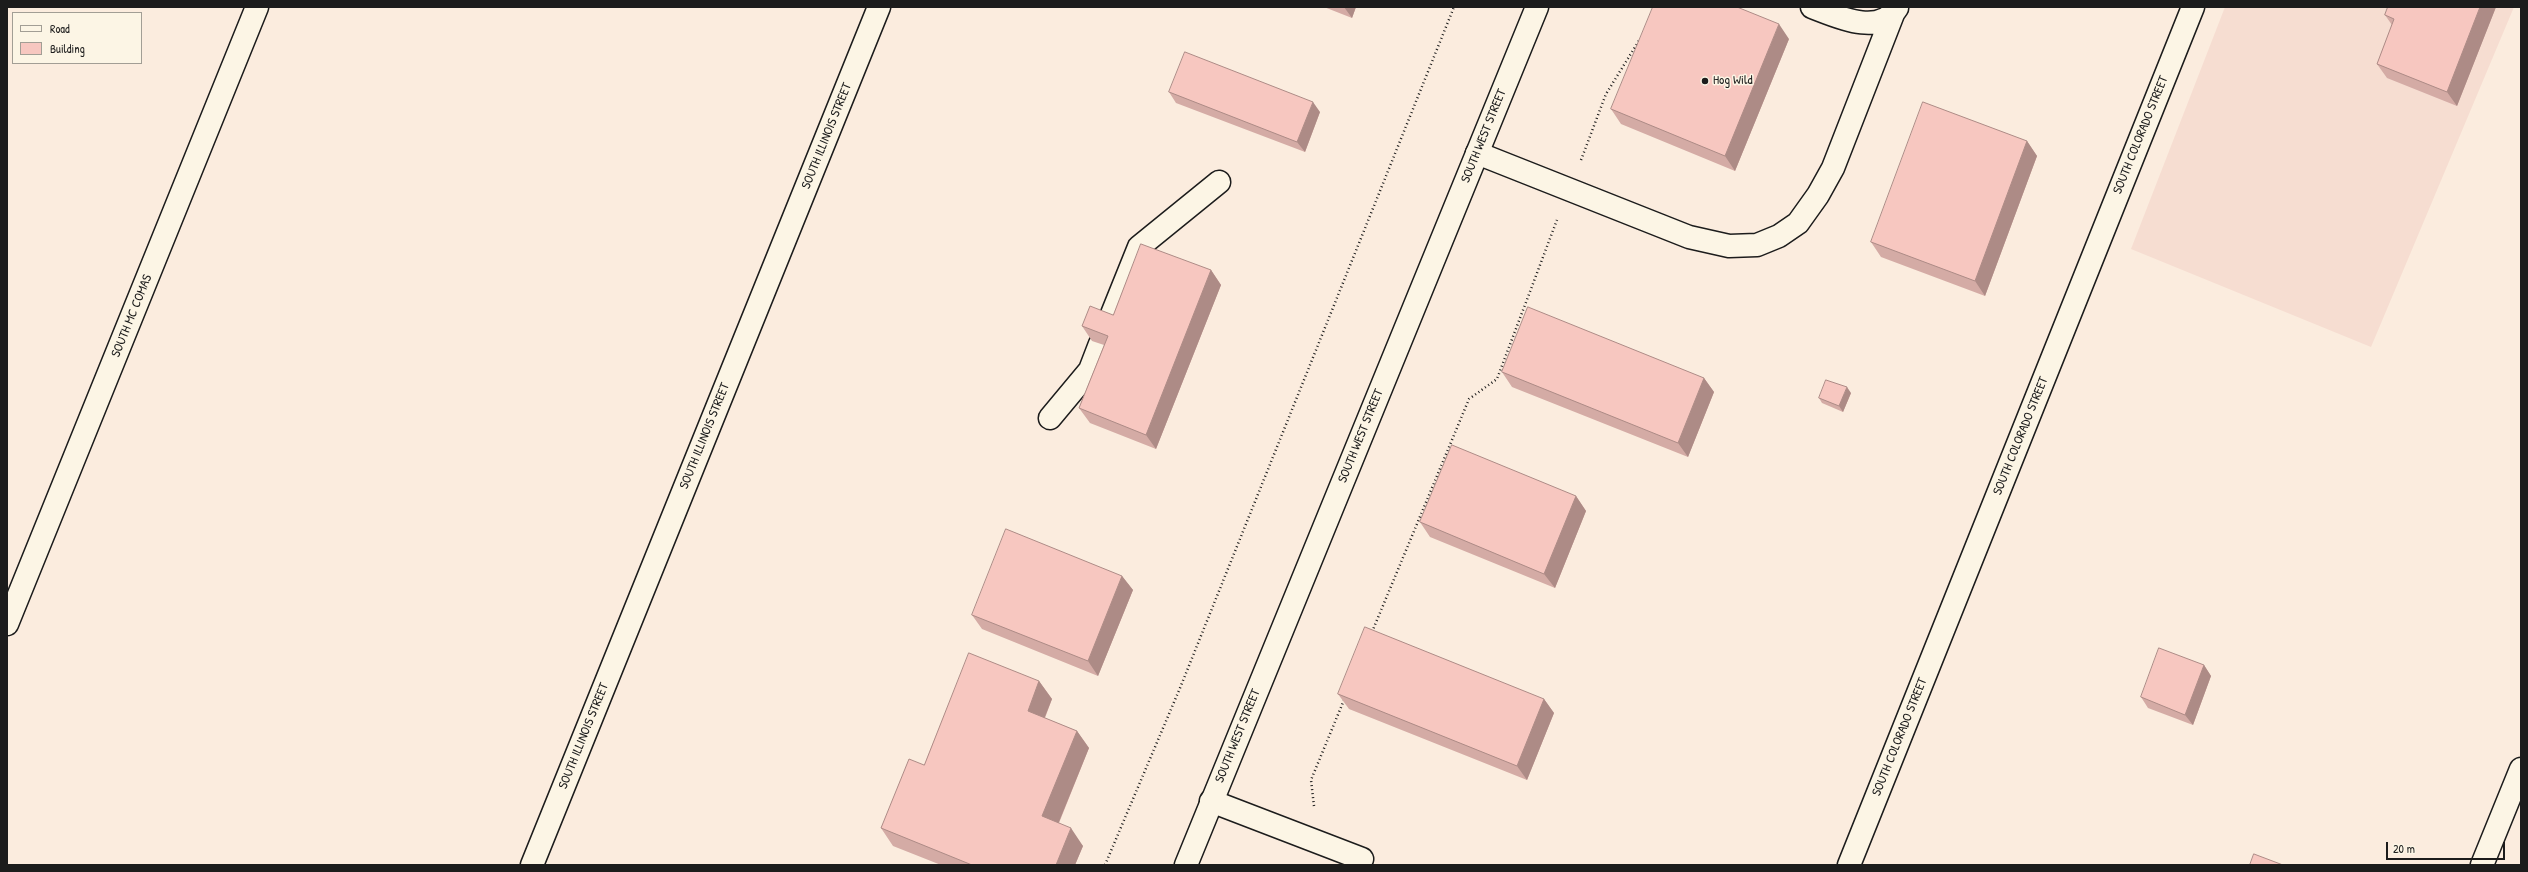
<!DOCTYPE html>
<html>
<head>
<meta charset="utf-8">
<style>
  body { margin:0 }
  #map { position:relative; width:2528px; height:872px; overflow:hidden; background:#fbecde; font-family:"Patrick Hand",sans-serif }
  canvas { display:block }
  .frame { position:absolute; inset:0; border:8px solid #1c1c1c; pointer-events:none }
  .legend { position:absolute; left:12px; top:12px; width:130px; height:52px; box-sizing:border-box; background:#fcf5e5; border:1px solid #a29e95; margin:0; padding:5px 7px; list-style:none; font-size:12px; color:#1c1c1c }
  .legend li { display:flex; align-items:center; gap:8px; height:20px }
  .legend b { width:20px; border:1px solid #a29e95 }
  .scale { position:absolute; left:2386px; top:842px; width:119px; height:18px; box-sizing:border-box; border:2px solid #1c1c1c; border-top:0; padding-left:5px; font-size:12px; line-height:14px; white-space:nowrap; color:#1c1c1c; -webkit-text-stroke:3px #fcf5e5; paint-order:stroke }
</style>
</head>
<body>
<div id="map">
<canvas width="2528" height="872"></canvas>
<div class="frame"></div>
<ul class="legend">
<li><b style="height:5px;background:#fcf5e5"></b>Road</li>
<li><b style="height:11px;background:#f7c7c0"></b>Building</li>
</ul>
<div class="scale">20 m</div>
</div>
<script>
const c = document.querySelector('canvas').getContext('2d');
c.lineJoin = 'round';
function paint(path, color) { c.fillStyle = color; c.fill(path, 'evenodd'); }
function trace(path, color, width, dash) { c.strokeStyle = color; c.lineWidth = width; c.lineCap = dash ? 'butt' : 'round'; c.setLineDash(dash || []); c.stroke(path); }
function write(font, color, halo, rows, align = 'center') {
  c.font = font + ' "Patrick Hand",sans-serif'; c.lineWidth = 3; c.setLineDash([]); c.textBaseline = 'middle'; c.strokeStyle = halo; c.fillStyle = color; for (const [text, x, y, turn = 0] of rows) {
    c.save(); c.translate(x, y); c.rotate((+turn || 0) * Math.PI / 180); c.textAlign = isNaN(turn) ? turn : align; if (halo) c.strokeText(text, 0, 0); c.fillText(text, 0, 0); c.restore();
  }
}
paint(new Path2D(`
  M2225,7H2514L2371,347L2131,249Z`), '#f6ddd1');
const service = new Path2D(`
  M1812,7C1836,16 1879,37 1897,8
  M1477,153L1689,237L1729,246L1757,245L1779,236L1798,223L1818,195L1833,168L1893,14
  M1108,324L1139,247L1219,182
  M1050,418L1090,370L1100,344
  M1211,801L1362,859`);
const minor = new Path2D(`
  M7,624L257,7
  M532,865L879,7
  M1849,865L2193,7
  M2482,865L2521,769`);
const secondary = new Path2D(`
  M1186,865L1537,7`);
trace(service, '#1c1c1c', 25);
trace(minor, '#1c1c1c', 25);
trace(secondary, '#1c1c1c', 25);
trace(new Path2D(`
  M1581,160L1606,94L1640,39
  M1372,632L1469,399L1497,379L1557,220
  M1314,806L1311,780L1344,700
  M1105,865L1180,688L1454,7`), '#1c1c1c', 2.5, [1, 3]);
trace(service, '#fcf5e5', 22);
trace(minor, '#fcf5e5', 22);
trace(secondary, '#fcf5e5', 22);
paint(new Path2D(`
  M1324,7H1356L1352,18Z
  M2388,7H2496L2457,106L2387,78L2377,64L2392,25L2385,15Z
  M1789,39L1735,171L1621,124L1611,109Z
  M1169,92L1320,112L1305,152L1176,103Z
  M2027,141L2037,156L1985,296L1881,257L1871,242Z
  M1211,270L1221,285L1156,449L1090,423L1079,408L1104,345L1092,341L1082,326L1113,315Z
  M1502,372L1704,378L1714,392L1688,457L1512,387Z
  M1851,393L1843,412L1822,403L1819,398Z
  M1576,496L1586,511L1555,588L1430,537L1420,522Z
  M1122,576L1133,590L1098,676L982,629L972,615Z
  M2204,665L2211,676L2193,725L2148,708L2141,697Z
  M1039,681L1052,699L1045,718L1077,731L1089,748L1059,823L1083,846L1075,865H941L893,846L881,828L924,765Z
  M1338,694L1544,699L1554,713L1527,780L1349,709Z`), '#d4aba5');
paint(new Path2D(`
  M1344,7H1356L1352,18Z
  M2480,7H2496L2457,106L2447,92Z
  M1779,24L1789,39L1735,171L1725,156Z
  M1313,102L1320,112L1305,152L1297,142Z
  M2027,141L2037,156L1985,296L1975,281Z
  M1211,270L1221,285L1156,449L1146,435Z
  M1704,378L1714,392L1688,457L1678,443Z
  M1847,387L1851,393L1843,412L1839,406Z
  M1576,496L1586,511L1555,588L1544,574Z
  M1122,576L1133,590L1098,676L1088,661Z
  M2204,665L2211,676L2193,725L2185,715Z
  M1039,681L1052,699L1040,729L1028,711Z
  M1544,699L1554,713L1527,780L1517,766Z
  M1077,731L1089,748L1054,834L1042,816Z
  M1071,828L1083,846L1075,865H1056Z`), '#ad8b86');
const building = new Path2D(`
  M1653,7H1737L1779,24L1725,156L1611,109Z
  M2388,7H2480L2447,92L2377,64L2394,19L2385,15Z
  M1185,52L1313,102L1297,142L1169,92Z
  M1923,102L2027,141L1975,281L1871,242Z
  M1141,244L1211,270L1146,435L1079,408L1108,336L1082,326L1090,306L1113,315Z
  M1528,307L1704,378L1678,443L1502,372Z
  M1826,380L1847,387L1839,406L1819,398Z
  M1452,445L1576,496L1544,574L1420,522Z
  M1006,529L1122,576L1088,661L972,615Z
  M1365,627L1544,699L1517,766L1338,694Z
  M2159,648L2204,665L2185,715L2141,697Z
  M969,653L1039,681L1028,711L1077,731L1042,816L1071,828L1056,865H972L881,828L909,759L924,765Z
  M2254,854L2283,865H2250Z`);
paint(building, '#f7c7c0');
trace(building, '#ad8b86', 1);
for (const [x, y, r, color] of [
  [1705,81,4,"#1c1c1c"]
]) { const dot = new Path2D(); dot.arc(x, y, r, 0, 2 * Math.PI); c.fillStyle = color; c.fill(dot); trace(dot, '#fcf5e5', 1.5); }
write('13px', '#1c1c1c', '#fcf5e5', [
  ["Hog Wild",1713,81]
], 'left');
write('13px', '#1c1c1c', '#fcf5e5', [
  ["SOUTH COLORADO STREET",2141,135,-68],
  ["SOUTH ILLINOIS STREET",827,136,-68],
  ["SOUTH WEST STREET",1484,136,-68],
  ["SOUTH MC COMAS",132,316,-68],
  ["SOUTH ILLINOIS STREET",705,436,-68],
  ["SOUTH WEST STREET",1361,436,-68],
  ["SOUTH COLORADO STREET",2021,436,-68],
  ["SOUTH ILLINOIS STREET",584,736,-68],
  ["SOUTH WEST STREET",1238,736,-68],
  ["SOUTH COLORADO STREET",1900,737,-68]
]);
</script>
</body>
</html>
